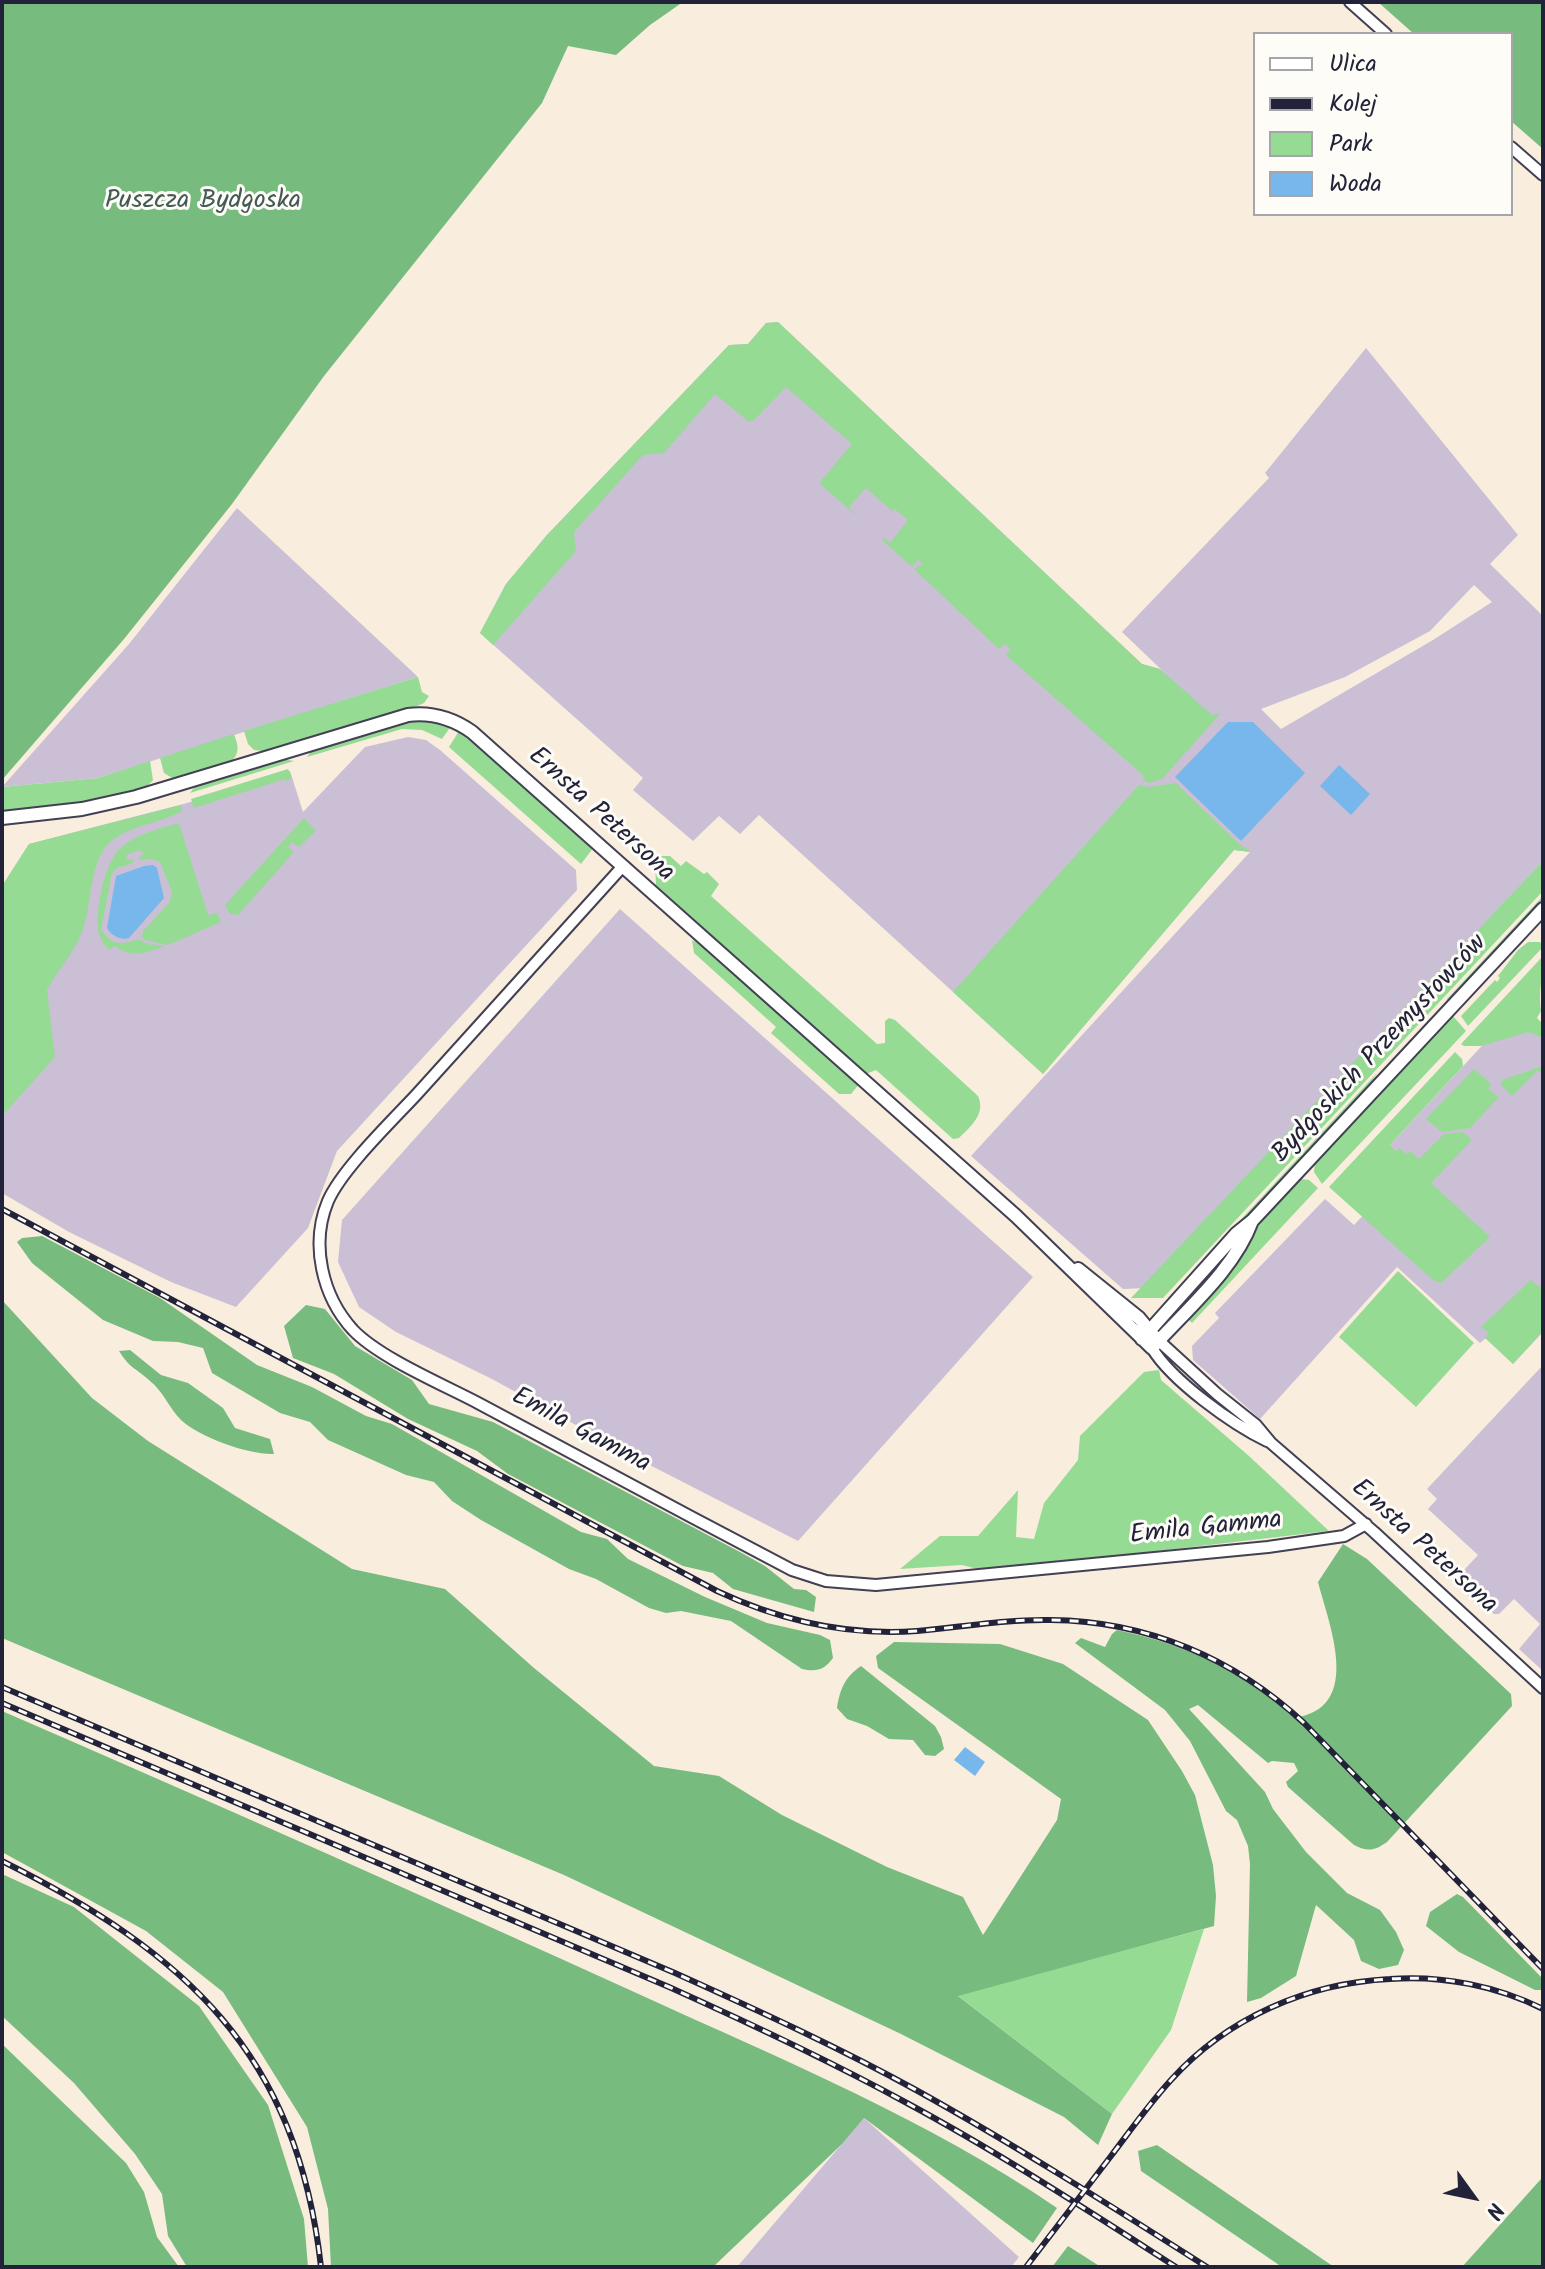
<!DOCTYPE html>
<html>
<head>
<meta charset="utf-8">
<style>
  body { margin:0 }
  #map { position:relative; width:1545px; height:2269px; overflow:hidden; background:#f9edde; font-family:Kalam,sans-serif }
  canvas { display:block }
  .frame { position:absolute; inset:0; border:4px solid #22223b; pointer-events:none }
  .legend { position:absolute; left:1253px; top:32px; width:260px; height:184px; box-sizing:border-box; background:#fdfcf7; border:2px solid #a5a5ac; margin:0; padding:10px 14px; list-style:none; font-size:24px; color:#22223b }
  .legend li { display:flex; align-items:center; gap:16px; height:40px }
  .legend b { width:40px; border:2px solid #a5a5ac }
  .north { position:absolute; left:1433px; top:2157px; width:80px; height:80px; -webkit-text-stroke:6px #fdfcf7; paint-order:stroke; rotate:123deg; font-size:22px; font-weight:700; line-height:32px; text-align:center; color:#22223b }
  .north::after { content:''; display:block; margin:auto; width:28px; height:36px; background:#22223b; clip-path:polygon(50% 0,100% 100%,50% 72%,0 100%) }
</style>
</head>
<body>
<div id="map">
<canvas width="1545" height="2269"></canvas>
<div class="frame"></div>
<ul class="legend">
<li><b style="height:10px;background:#fff"></b>Ulica</li>
<li><b style="height:10px;background:#22223b"></b>Kolej</li>
<li><b style="height:22px;background:#95db94"></b>Park</li>
<li><b style="height:22px;background:#77b7eb"></b>Woda</li>
</ul>
<div class="north">N</div>
</div>
<script>
const c = document.querySelector('canvas').getContext('2d');
c.lineJoin = 'round';
function paint(path, color) { c.fillStyle = color; c.fill(path, 'evenodd'); }
function trace(path, color, width, dash) { c.strokeStyle = color; c.lineWidth = width; c.lineCap = dash ? 'butt' : 'round'; c.setLineDash(dash || []); c.stroke(path); }
function write(font, color, halo, rows, align = 'center') {
  c.font = font + ' Kalam,sans-serif'; c.lineWidth = 6; c.setLineDash([]); c.textBaseline = 'middle'; c.strokeStyle = halo; c.fillStyle = color; for (const [text, x, y, turn = 0] of rows) {
    c.save(); c.translate(x, y); c.rotate((+turn || 0) * Math.PI / 180); c.textAlign = isNaN(turn) ? turn : align; if (halo) c.strokeText(text, 0, 0); c.fillText(text, 0, 0); c.restore();
  }
}
paint(new Path2D(`
  M778,322L1142,664L1160,669L1168,676L1122,632L1269,478L1265,473L1366,348L1518,535L1490,564L1543,616V861L1148,1288L1123,1289L971,1156L1250,852L1234,850L1043,1074L759,815L740,834L719,816L693,841L633,790L643,778L480,633L506,584L547,535L729,345L748,344L766,323ZM1474,585L1492,602L1433,640L1281,729L1261,709L1345,677L1430,631Z
  M237,508L418,677L98,778L2,787L129,644Z
  M408,737L426,740L440,750L576,870L577,890L337,1151L308,1228L236,1307L171,1282L69,1232L2,1193V886L29,844L187,803L290,771L303,812L365,747Z
  M620,909L1033,1277L798,1541L638,1459L492,1379L396,1332L359,1307L338,1262L342,1220Z
  M1516,1009L1543,1033V1332L1513,1364L1486,1338L1480,1343L1397,1267L1260,1419L1193,1360L1192,1346L1219,1318L1215,1313L1325,1199L1354,1225L1372,1206L1390,1145Z
  M1543,1365V1671L1519,1649L1540,1624L1514,1599L1499,1614H1494L1485,1606L1482,1609L1453,1582L1478,1555L1428,1509L1437,1499L1427,1489Z
  M864,2118L1019,2257L1011,2267H737Z`), '#cbbfd5');
paint(new Path2D(`
  M778,322L1142,664L1160,669L1212,715L1221,713L1162,779L1149,783L1143,780L1144,776L1006,655L1011,649L1005,644L999,649L914,569L922,564L918,559L912,567L882,540L884,538L890,543L908,520L895,509L892,511L866,488L849,507L858,517L821,485L820,482L852,444L786,387L753,421L749,422L715,394L664,453L643,455L574,532L576,551L493,645L480,633L506,584L547,535L729,345L748,344L766,323Z
  M418,677L422,692L429,696L424,703L417,706L270,752L254,750L248,744L244,731Z
  M428,721L451,726L442,739L422,730L402,729L307,757L312,750C348,739 389,720 428,721Z
  M459,731L594,847L581,864L449,747Z
  M234,734C239,747 240,755 228,764L174,779L164,773L160,758Z
  M283,759L294,761L190,793L196,785Z
  M150,761L153,780C137,803 32,810 2,810V787L98,778Z
  M288,769L292,778L286,781L285,779L194,808L191,799Z
  M1176,783L1239,844L1251,852L1234,850L1043,1074L953,992L1139,785L1148,787Z
  M181,805L182,811C160,824 127,825 108,844C91,861 91,903 84,926C77,950 59,968 47,990L55,1057L2,1116V886L29,844Z
  M304,818L316,831L299,847L292,842L288,847L294,852L238,915L230,914L225,905Z
  M179,823L208,915L217,913L221,922L168,945L145,940L142,936L143,931L169,903L172,892L160,862L152,859L139,860V857L144,854L140,850L126,855L127,859L134,860L133,863L117,868L112,873L101,930C112,946 123,945 138,939L147,944L165,946C145,953 133,959 115,946L109,950C104,944 101,941 99,934C94,915 104,868 116,853C131,835 158,829 179,823Z
  M655,856H670L681,866L686,861L704,874L707,872L719,884L711,896L877,1044L885,1043V1021L889,1018L895,1020L978,1096C986,1114 971,1126 959,1138L953,1139L876,1070L866,1074L656,885Z
  M1543,861V891L1163,1298H1131Z
  M1543,896V902L1448,1003L1447,999Z
  M692,940L712,951L860,1083L851,1094H839L771,1033L776,1027L694,953Z
  M1528,942H1540L1543,947L1468,1026L1461,1016L1495,980L1497,982L1500,978L1498,976L1518,950Z
  M1543,956C1543,976 1538,992 1541,1011L1537,1018L1543,1024V1038L1528,1032L1481,1046H1464L1461,1044Z
  M1452,1015L1466,1031L1322,1184L1314,1172L1315,1162Z
  M1455,1052L1462,1059L1463,1066L1390,1145L1396,1151L1400,1148L1406,1154L1410,1151L1419,1159L1444,1134L1463,1132L1472,1140L1431,1183L1490,1237L1441,1283L1433,1280L1329,1187Z
  M1543,1066L1541,1073L1537,1071L1512,1096L1501,1085L1502,1080Z
  M1474,1069L1491,1084L1488,1089L1499,1097L1470,1128L1442,1132L1426,1119Z
  M1377,1073L1364,1094L1170,1302L1168,1298L1171,1295Z
  M1301,1179L1309,1180L1318,1188L1192,1323L1185,1316C1225,1273 1257,1224 1297,1181Z
  M1398,1271L1474,1343L1416,1407L1339,1337Z
  M1531,1280L1543,1290V1331L1513,1364L1485,1338L1489,1333L1481,1327Z
  M1159,1370L1161,1380L1249,1456L1329,1531L986,1571L962,1565L900,1569L940,1536H978L1018,1490L1016,1537L1034,1539L1044,1503L1078,1460L1080,1436L1144,1372Z
  M1204,1929L1171,2030L1112,2114L957,1995Z`), '#95db94');
paint(new Path2D(`
  M2,2H683L650,25L616,55L568,46L542,103L324,376L232,504L124,639L2,780Z
  M1378,2H1543V149L1511,121V34H1414Z
  M42,1236L160,1298L257,1365L312,1387L366,1416L392,1424L581,1532L607,1539L628,1559L705,1597L767,1623L820,1635L830,1640L833,1658C824,1670 817,1672 802,1669L731,1621L681,1611L666,1613L649,1608L596,1579L569,1569L481,1520L452,1501L434,1482L406,1475L328,1440L310,1422L280,1413L212,1373L203,1348L178,1342L153,1341L103,1320L32,1263L17,1242L22,1238Z
  M2,1300L92,1398L148,1441L352,1569L445,1589L534,1668L654,1766L719,1776L782,1815L887,1867L963,1897L983,1935L1057,1820L1061,1799L878,1668L876,1656L894,1642L1000,1644L1063,1664L1148,1720L1182,1771L1195,1795L1213,1865L1216,1896L1214,1926L958,1996L1112,2114L1098,2145L1064,2117L901,2034L564,1875L2,1638Z
  M306,1305L325,1309L355,1346L412,1380L429,1404L493,1422L740,1552L765,1566L794,1589L806,1590L816,1597L814,1612L733,1589L713,1573L683,1566L508,1474L477,1451L408,1419L334,1374L293,1358L284,1326Z
  M130,1350L161,1375L188,1383L223,1408L235,1428L270,1439L274,1454C249,1455 199,1437 181,1420C169,1408 163,1391 150,1381C135,1367 131,1370 119,1351Z
  M1343,1544L1367,1559L1511,1694L1512,1706L1387,1842C1374,1851 1368,1852 1354,1845L1288,1787L1286,1782L1298,1771L1294,1763L1272,1761L1268,1763L1198,1705L1189,1709L1265,1792L1273,1809L1306,1852L1347,1893L1380,1910L1396,1932L1404,1950L1398,1965L1379,1969L1361,1961L1354,1940L1316,1905L1296,1976L1261,1998L1247,2002L1250,1864L1248,1846L1237,1820L1226,1811L1190,1741L1165,1710L1075,1643L1081,1638L1105,1647L1112,1634L1117,1630C1183,1643 1244,1672 1294,1718C1364,1708 1329,1625 1318,1582Z
  M861,1666L935,1726L941,1737L944,1749L935,1756L925,1755L913,1740L889,1739L867,1726L847,1719L837,1708C840,1689 845,1677 861,1666Z
  M2,1711C217,1804 430,1899 643,1996C783,2060 929,2120 1057,2208L1033,2243L864,2118L842,2144L713,2267H331L328,2209L307,2127L223,1992L146,1931L2,1852Z
  M2,1874L74,1907L199,2006L268,2105L304,2219L308,2267H187L168,2236L162,2194L135,2154L74,2083L2,2016Z
  M1457,1894L1463,1897L1543,1979V1990H1535L1459,1952L1426,1926L1430,1912Z
  M2,2044L126,2163L144,2192L157,2237L179,2267H2Z
  M1157,2145L1334,2267H1282L1141,2171L1138,2151Z
  M1543,2177V2267H1462L1541,2179Z
  M1068,2246L1101,2267H1052Z`), '#78bb7e');
paint(new Path2D(`
  M1228,722H1253L1305,773L1241,841L1175,777Z
  M1339,765L1370,794L1351,815L1320,786Z
  M144,866L153,865L157,868L164,898L129,938C122,941 110,935 107,928L116,876Z
  M965,1747L985,1762L975,1776L954,1760Z`), '#77b7eb');
const minor = new Path2D(`
  M1350,2L1386,34
  M1511,147L1543,175
  M623,866C554,942 486,1018 417,1094C392,1121 342,1169 328,1201C310,1244 322,1296 353,1330C380,1358 442,1384 478,1403C583,1459 687,1515 792,1570L826,1581L876,1585L1268,1547L1344,1536L1366,1524
  M1158,1340L1217,1394L1256,1425L1271,1443L1374,1532L1543,1688
  M1152,1348C1172,1381 1232,1424 1267,1441`);
const tertiary = new Path2D(`
  M2,818L82,809L136,797L408,715C432,712 452,718 472,732L1016,1216L1152,1348C1187,1309 1234,1270 1252,1221
  M1078,1269L1139,1318L1154,1336
  M1142,1339L1236,1234L1252,1221L1543,909`);
trace(minor, '#424053', 14);
trace(tertiary, '#424053', 16);
trace(minor, '#fff', 10);
trace(tertiary, '#fff', 12);
const rail = new Path2D(`
  M2,1209L717,1591C781,1621 847,1636 917,1631C962,1627 1006,1619 1051,1620C1147,1621 1234,1658 1304,1723L1543,1969
  M2,1687L675,1973C757,2010 838,2047 916,2090C1015,2145 1111,2206 1207,2267
  M2,1703L669,1987C749,2023 828,2060 905,2102C998,2152 1087,2210 1176,2267
  M2,1861C186,1953 297,2053 321,2267
  M1026,2267C1054,2230 1083,2193 1111,2156C1130,2131 1149,2104 1171,2080C1227,2018 1307,1983 1390,1979C1442,1975 1497,1986 1543,2009`);
trace(rail, '#22223b', 6);
trace(rail, '#fdfcf7', 3, [9]);
write('26px', '#445a56', '#fdfcf7', [
  ["Puszcza Bydgoska",203,203]
]);
write('26px', '#22223b', '#fdfcf7', [
  ["Ernsta Petersona",600,816,42],
  ["Bydgoskich Przemysłowców",1381,1050,-47],
  ["Emila Gamma",580,1432,28],
  ["Emila Gamma",1206,1530,-6],
  ["Ernsta Petersona",1423,1548,42]
]);
</script>
</body>
</html>
